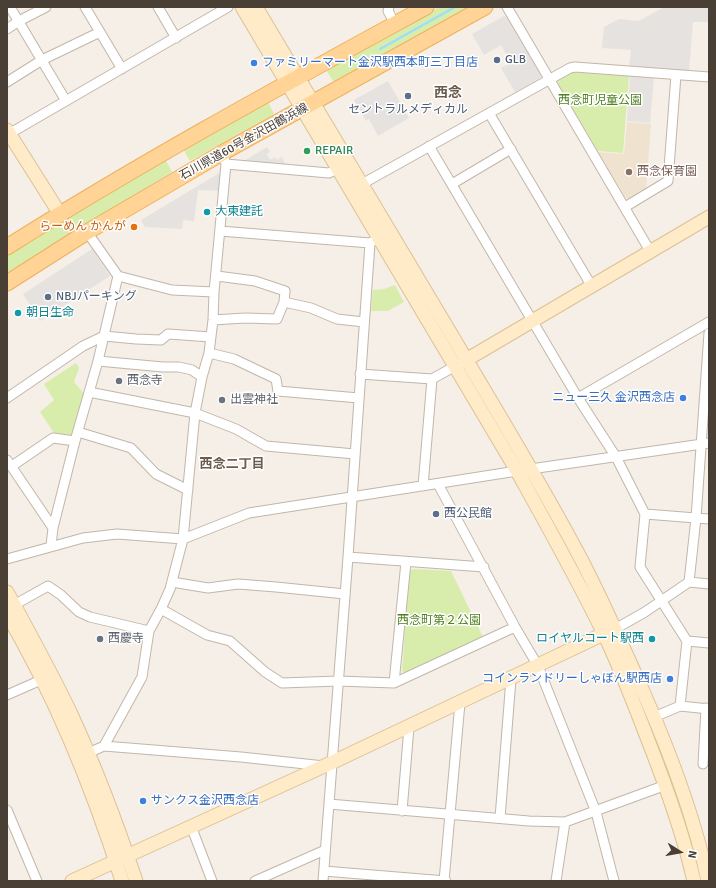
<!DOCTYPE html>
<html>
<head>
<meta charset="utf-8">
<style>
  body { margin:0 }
  #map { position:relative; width:716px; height:888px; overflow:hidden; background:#f5efe7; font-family:Signika,sans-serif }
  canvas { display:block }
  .frame { position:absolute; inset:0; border:8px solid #493f35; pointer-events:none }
  .north { position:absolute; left:660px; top:832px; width:40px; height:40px; -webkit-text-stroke:3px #fff; paint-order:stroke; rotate:101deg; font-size:11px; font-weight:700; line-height:16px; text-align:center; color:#493f35 }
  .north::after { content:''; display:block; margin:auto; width:14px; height:18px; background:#493f35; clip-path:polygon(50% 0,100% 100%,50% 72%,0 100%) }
</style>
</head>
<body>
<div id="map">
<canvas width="716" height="888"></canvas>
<div class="frame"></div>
<div class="north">N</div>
</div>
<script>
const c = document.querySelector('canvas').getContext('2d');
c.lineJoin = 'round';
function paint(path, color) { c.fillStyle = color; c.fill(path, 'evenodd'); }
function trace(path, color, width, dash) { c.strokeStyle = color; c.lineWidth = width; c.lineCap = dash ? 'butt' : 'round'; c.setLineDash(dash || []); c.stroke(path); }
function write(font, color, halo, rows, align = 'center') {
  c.font = font + ' Signika,"Noto Sans JP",sans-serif'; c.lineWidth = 3; c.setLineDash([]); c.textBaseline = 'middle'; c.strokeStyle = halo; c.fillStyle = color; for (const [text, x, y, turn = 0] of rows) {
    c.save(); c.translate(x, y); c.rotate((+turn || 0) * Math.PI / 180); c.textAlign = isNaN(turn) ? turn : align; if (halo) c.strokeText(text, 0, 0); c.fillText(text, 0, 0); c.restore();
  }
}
paint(new Path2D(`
  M627,122L651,124L646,189L630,199L626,198L598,152L624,154Z`), '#efe3d0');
paint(new Path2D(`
  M439,7H469L335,81H333L327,71L328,68Z
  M572,72L629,76L623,153L598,151L558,84L559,79Z
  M268,102L274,114L190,161L183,149Z
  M165,159L172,172L7,273V256Z
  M395,285L404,302L388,311H371L373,290L384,289Z
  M76,363L79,368L74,382L89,399L78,438L56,436L40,412L54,400L44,384Z
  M414,569L451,571L483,637L406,674L402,671L409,571Z`), '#d8edac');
paint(new Path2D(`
  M664,7H709L708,22H693L689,71L629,67L631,50L602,48L604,27L619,19L639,21Z
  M504,16L507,17L541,75L540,78L515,92L501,68L511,63L501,45L484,55L472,34Z
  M630,76L654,78L650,123L627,121Z
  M388,81L409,118L378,136L369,119L366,121L354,100Z
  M267,147L270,152L267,154L270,160L275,157L277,160L282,157L286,166L242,162Z
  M221,172L219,191L198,190L194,221L183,220L182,229L145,227L141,220Z
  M92,249L110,276L40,321L23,294Z`), '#e6e2df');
trace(new Path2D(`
  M380,49L455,7`), '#9edef7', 2.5);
const street = new Path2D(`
  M10,7L66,101
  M85,7L122,69
  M158,7L176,38
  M389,7L388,11L395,24
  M507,7L650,251
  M7,29L19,21L46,7
  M7,82L42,60L100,32
  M489,113L591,285
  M7,135L228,7
  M429,146L578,398L616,457L645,514L640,567L687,641L680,706
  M224,158L226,164L329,173L337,169
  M362,184L570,68L575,67L709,77
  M452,184L511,149
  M625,207L668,181L676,75
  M220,231L370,243
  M118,276L172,290L214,292
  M217,276L255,281L285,291L284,302
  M213,320L245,318L277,319L284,302L311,308L337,319L364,322
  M209,353L234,359L276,379L278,391L359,398
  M98,361L163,367H179L192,370L202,377
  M360,374L432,379L459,364
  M89,392L195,413L236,429L266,446L355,454
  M7,398L83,346L104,336L136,339L161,340L168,334L211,337
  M578,398L709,322
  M78,432L131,448L156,474L188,490
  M7,460L53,528
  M12,466L53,438L75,441
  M438,484L515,627L538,666L596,812L614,881
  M423,486L432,379
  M645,514L709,519
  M51,546L53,528L75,441L98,361L118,276L87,232
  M348,557L484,567
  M7,559L83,538L117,534L183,539L249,513L517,471L709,443
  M172,582L208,588L238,584L276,587L345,594
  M689,582L696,518L709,333
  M14,605L48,586L61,595L79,612L90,617L149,631
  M161,609L207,635L230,641L265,672L282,683L338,681L394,683L515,627
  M615,629L645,612L689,582L709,584
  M687,641L709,643
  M394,683L406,562
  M7,695L41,680
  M654,717L680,706L709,709
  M104,746L241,757L324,766
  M88,753L104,746L142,677L149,631L161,609L170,589L183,539L195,413L202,377L209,353L213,320L214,292L226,164
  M703,764L706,708
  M329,804L529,821L565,822L666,785
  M7,810L37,881
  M402,811L409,727
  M500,818L511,679
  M191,826L212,881
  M324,871L446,881
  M255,881L325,850
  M323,881L348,557L370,243L383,235
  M444,881L460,703
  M556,881L565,822`);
const secondary = new Path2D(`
  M242,7L517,471C547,525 577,578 604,634C621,669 634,704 648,740C666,786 683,833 694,881
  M256,7C324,119 390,232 457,344C499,415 542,485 581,559C603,601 622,645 642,689C669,750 694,815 708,881
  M7,130L60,214
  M466,360L709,217
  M7,592C29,632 51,672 71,714C96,768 117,824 136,881
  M7,614C56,698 93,789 122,881
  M72,881L333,762L612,630`);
const primary = new Path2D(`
  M7,247C143,161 285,84 426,7
  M7,283L87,232L222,153L485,7`);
trace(street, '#c2b6a9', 11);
trace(secondary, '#dcc195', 15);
trace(primary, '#efb05c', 17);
trace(street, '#fff', 9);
trace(secondary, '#ffebc7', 13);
trace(primary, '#ffd496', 15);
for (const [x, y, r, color] of [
  [497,60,4,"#5c6f8a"],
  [254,63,4,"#3f7fe0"],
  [408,96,4,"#5c6f8a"],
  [307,151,4,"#2e9e5b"],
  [629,172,4,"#8d6e63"],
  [207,212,4,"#0f9aa8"],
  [134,227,4,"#e8710a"],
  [48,297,4,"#5c6f8a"],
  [18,313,4,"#0f9aa8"],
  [119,381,4,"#6b7280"],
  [683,398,4,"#3f7fe0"],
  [222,400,4,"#6b7280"],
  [436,514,4,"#5c6f8a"],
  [100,639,4,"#6b7280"],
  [652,639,4,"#0f9aa8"],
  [670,679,4,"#3f7fe0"],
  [143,801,4,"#3f7fe0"]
]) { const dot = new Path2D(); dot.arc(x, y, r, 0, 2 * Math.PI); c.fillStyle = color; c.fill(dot); trace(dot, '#fff', 1.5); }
write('12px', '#4e5e75', '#fff', [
  ["GLB",505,60],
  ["セントラルメディカル",408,110,"center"],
  ["NBJパーキング",56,297],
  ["西公民館",444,514]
], 'left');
write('12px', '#366cbe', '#fff', [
  ["ファミリーマート金沢駅西本町三丁目店",262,63],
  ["ニュー三久 金沢西念店",675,398,"right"],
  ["コインランドリーしゃぼん駅西店",662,679,"right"],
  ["サンクス金沢西念店",151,801]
], 'left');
write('12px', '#528122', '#fff', [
  ["西念町児童公園",600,101],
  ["西念町第２公園",439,621]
]);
write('12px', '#493f35', '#fff', [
  ["石川県道60号金沢田鶴浜線",244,142,-29]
]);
write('12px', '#27864d', '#fff', [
  ["REPAIR",315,151]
], 'left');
write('12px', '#785e54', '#fff', [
  ["西念保育園",637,172]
], 'left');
write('12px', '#0d838f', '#fff', [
  ["大東建託",215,212],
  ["朝日生命",26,313],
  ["ロイヤルコート駅西",644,639,"right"]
], 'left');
write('12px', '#c56008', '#fff', [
  ["らーめん かんが",126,227]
], 'right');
write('12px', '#5b616d', '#fff', [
  ["西念寺",127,381],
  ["出雲神社",230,400],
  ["西慶寺",108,639]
], 'left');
write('bold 13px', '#6d5b4b', '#fff', [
  ["西念二丁目",232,465]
]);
write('bold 14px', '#6d5b4b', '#fff', [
  ["西念",448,93]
]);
</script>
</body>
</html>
